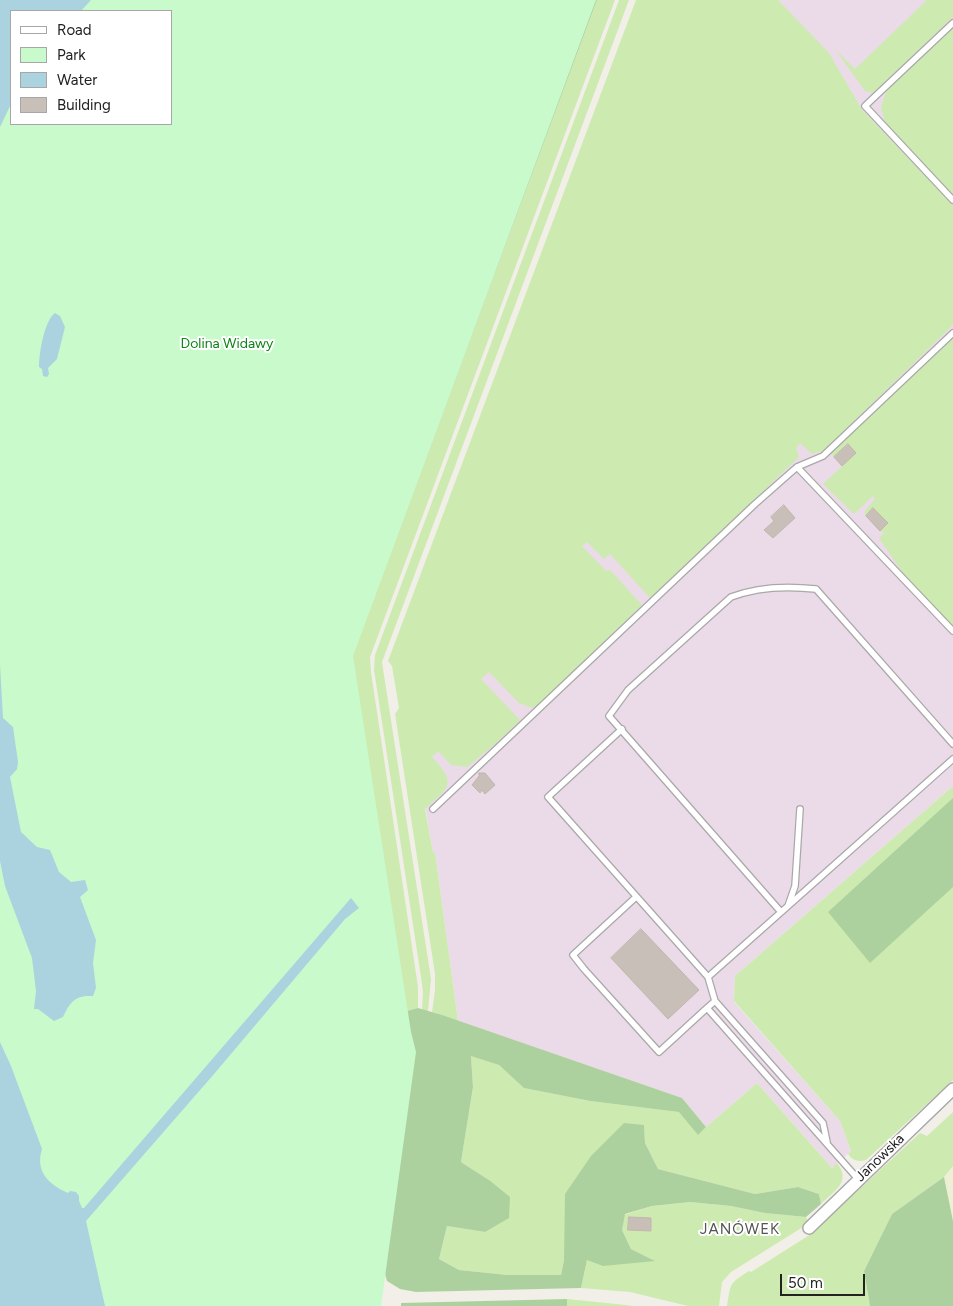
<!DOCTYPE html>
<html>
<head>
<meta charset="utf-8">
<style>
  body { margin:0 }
  #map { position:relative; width:953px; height:1306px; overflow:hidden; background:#f2efe9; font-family:Figtree,sans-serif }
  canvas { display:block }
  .legend { position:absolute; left:10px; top:10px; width:162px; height:115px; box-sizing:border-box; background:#fff; border:1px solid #a7a7a7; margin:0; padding:6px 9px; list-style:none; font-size:15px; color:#222 }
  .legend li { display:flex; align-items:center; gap:10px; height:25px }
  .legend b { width:25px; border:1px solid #a7a7a7 }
  .scale { position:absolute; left:780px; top:1274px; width:85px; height:22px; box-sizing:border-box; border:2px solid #222; border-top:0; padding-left:6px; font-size:15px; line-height:18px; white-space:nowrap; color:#222; -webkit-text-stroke:4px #fff; paint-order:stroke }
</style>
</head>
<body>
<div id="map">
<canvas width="953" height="1306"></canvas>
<ul class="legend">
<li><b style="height:6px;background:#fff"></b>Road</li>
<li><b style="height:14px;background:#c8facc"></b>Park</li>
<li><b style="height:14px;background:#aad3df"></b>Water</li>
<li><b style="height:14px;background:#c7bfb8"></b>Building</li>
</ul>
<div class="scale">50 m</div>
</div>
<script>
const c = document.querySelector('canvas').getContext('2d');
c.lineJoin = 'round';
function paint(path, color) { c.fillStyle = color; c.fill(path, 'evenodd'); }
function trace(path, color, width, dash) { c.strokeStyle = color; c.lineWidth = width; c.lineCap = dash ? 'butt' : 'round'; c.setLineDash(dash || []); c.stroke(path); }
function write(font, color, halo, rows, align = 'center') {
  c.font = font + ' Figtree,sans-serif'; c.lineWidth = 4; c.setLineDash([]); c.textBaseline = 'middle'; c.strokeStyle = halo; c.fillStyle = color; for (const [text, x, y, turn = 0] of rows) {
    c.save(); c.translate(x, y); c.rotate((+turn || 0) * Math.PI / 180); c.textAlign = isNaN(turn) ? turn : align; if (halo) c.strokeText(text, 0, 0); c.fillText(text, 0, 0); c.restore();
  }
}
paint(new Path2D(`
  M641,0H953V786L735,976L734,1002L840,1121L851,1151L832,1168L757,1083L706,1127L682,1098L458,1021L435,852H433L398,653Z`), '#ebdbe8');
paint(new Path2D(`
  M953,1166V1221L944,1177Z`), '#eef0d5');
paint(new Path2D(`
  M597,0H615L370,657L371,672L418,987V1008L407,1011L352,656Z
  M619,0H629L382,662L431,979L428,1011L422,1010L423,992L421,977L374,670L375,655Z
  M636,0H778L829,53L862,110L953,205V325L823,451L812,454L800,443L796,448L799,457L650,598L610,554L604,559L587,542L582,546L606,571L610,570L642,605L539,704L532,708L519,703L489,672L481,679L520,720L495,744L467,767L451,765L438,751L432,757C458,784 449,787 425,809L433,852H435L458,1021L432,1012L435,990V974L395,714L399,708L392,666L388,661Z
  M927,0H953V17L875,91L872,93L865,91L835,49L855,69Z
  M953,27V195L885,123L881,107L887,89Z
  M953,338V626L905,576L879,538L884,533L880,531L888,523L873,508L866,516L864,512L875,499L873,496L854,514L823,484L856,453L848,444L834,457L831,453Z
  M953,786V1080L866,1160C858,1162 853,1161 848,1154L851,1151L840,1121L734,1001L735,976Z
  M471,1055L499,1065L525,1088L590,1101L680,1112L698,1134L757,1083L832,1168L837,1163C852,1182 834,1191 821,1204L819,1194L798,1187L755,1194L658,1169L645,1143L644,1125L564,1260L561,1275H508L459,1270L439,1259L447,1226L485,1232L489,1180L461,1162L473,1087Z
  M953,1112V1166L944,1177L892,1214L864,1271L870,1306H727C731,1282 729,1284 749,1271L751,1272L811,1234L920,1133L927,1136Z
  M690,1202L731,1206L766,1213L806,1217L808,1222L803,1224V1227L731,1272L722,1282L719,1306H688L630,1292L581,1288L587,1260H653L631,1249L622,1230L624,1215L652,1206Z
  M567,1299L626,1305L632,1306H567Z`), '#cdebb0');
paint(new Path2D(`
  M562,0H597L352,656L407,1011L418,1008L442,1015L682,1098L706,1127L698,1135L679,1112L590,1101L524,1088L499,1065L471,1056L473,1087L461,1162L489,1180L510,1197L509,1218L485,1232L447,1226L439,1259L459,1270L508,1275H561L564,1260L565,1194L591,1156L624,1123L644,1125L645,1143L658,1169L755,1194L798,1187L819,1194L821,1204L806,1217L765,1213L731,1206L690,1202L652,1206L625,1214L622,1230L631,1249L655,1261L603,1266L587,1260L581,1288L416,1292L400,1289L387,1281L385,1274L310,767Z
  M953,798V887L870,963L828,912Z
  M944,1177L953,1221V1306H870L864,1271L892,1214Z
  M567,1299V1306H401V1303Z`), '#add19e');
paint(new Path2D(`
  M0,0H596L353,656L411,1032L416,1052L381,1306H0ZM11,11H171V124H11Z`), '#c8facc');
paint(new Path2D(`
  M0,0H91L81,11H11V104L0,127Z
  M55,313L60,316L65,327L57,359L48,368L49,374L47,377L43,376L42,369L39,367C39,354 44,321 55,313Z
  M0,664L3,718L13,727L18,762L17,769L10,777L21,832L37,847L50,850L59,872L71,882L85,880L88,890L80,897L96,940L93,963L96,988L93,996C75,995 70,1002 63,1017L54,1021L38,1009H34L36,991L32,958L5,886L0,861Z
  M351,898L359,908L345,919L214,1074L86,1221L105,1306H0V1042L11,1066L42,1149C35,1171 48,1184 68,1193L70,1191L76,1192L79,1196V1201L82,1208H84Z`), '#aad3df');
const building = new Path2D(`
  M848,444L856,453L842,466L834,457Z
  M784,505L795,518L773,538L764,530L774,521L771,517Z
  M873,508L888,523L880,531L866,516Z
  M479,773H485L495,785L485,794L482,790L480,793L472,785L479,776Z
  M641,929L699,990L668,1019L611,958Z
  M629,1217L651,1218V1231L628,1230Z`);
paint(building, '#c7bfb8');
trace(building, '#c4b6ab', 1);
const service = new Path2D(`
  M953,23L865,106L953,200
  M797,467L823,456L953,333
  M622,729L548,797L708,977L715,1001L707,1008
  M433,809L755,504L797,467L953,631
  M636,897L573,955L584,969L659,1052L707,1008L858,1179
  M788,906L953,759
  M781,912L609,716L628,690L731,597C757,587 789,586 816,589L953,744
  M708,977L788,906L795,886L800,809
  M715,1001L823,1123L827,1142`);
const minor = new Path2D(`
  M809,1228L953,1089`);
trace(service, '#a9a9a9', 8);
trace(minor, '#a9a9a9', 14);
trace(service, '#fff', 5.5);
trace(minor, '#fff', 11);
write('14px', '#0c8416', '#fff', [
  ["Dolina Widawy",227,344]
]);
write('14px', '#222', '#fff', [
  ["Janowska",880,1158,-44]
]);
c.letterSpacing = '1px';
write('15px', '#555', '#fff', [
  ["JANÓWEK",740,1230]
]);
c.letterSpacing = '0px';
</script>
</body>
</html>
